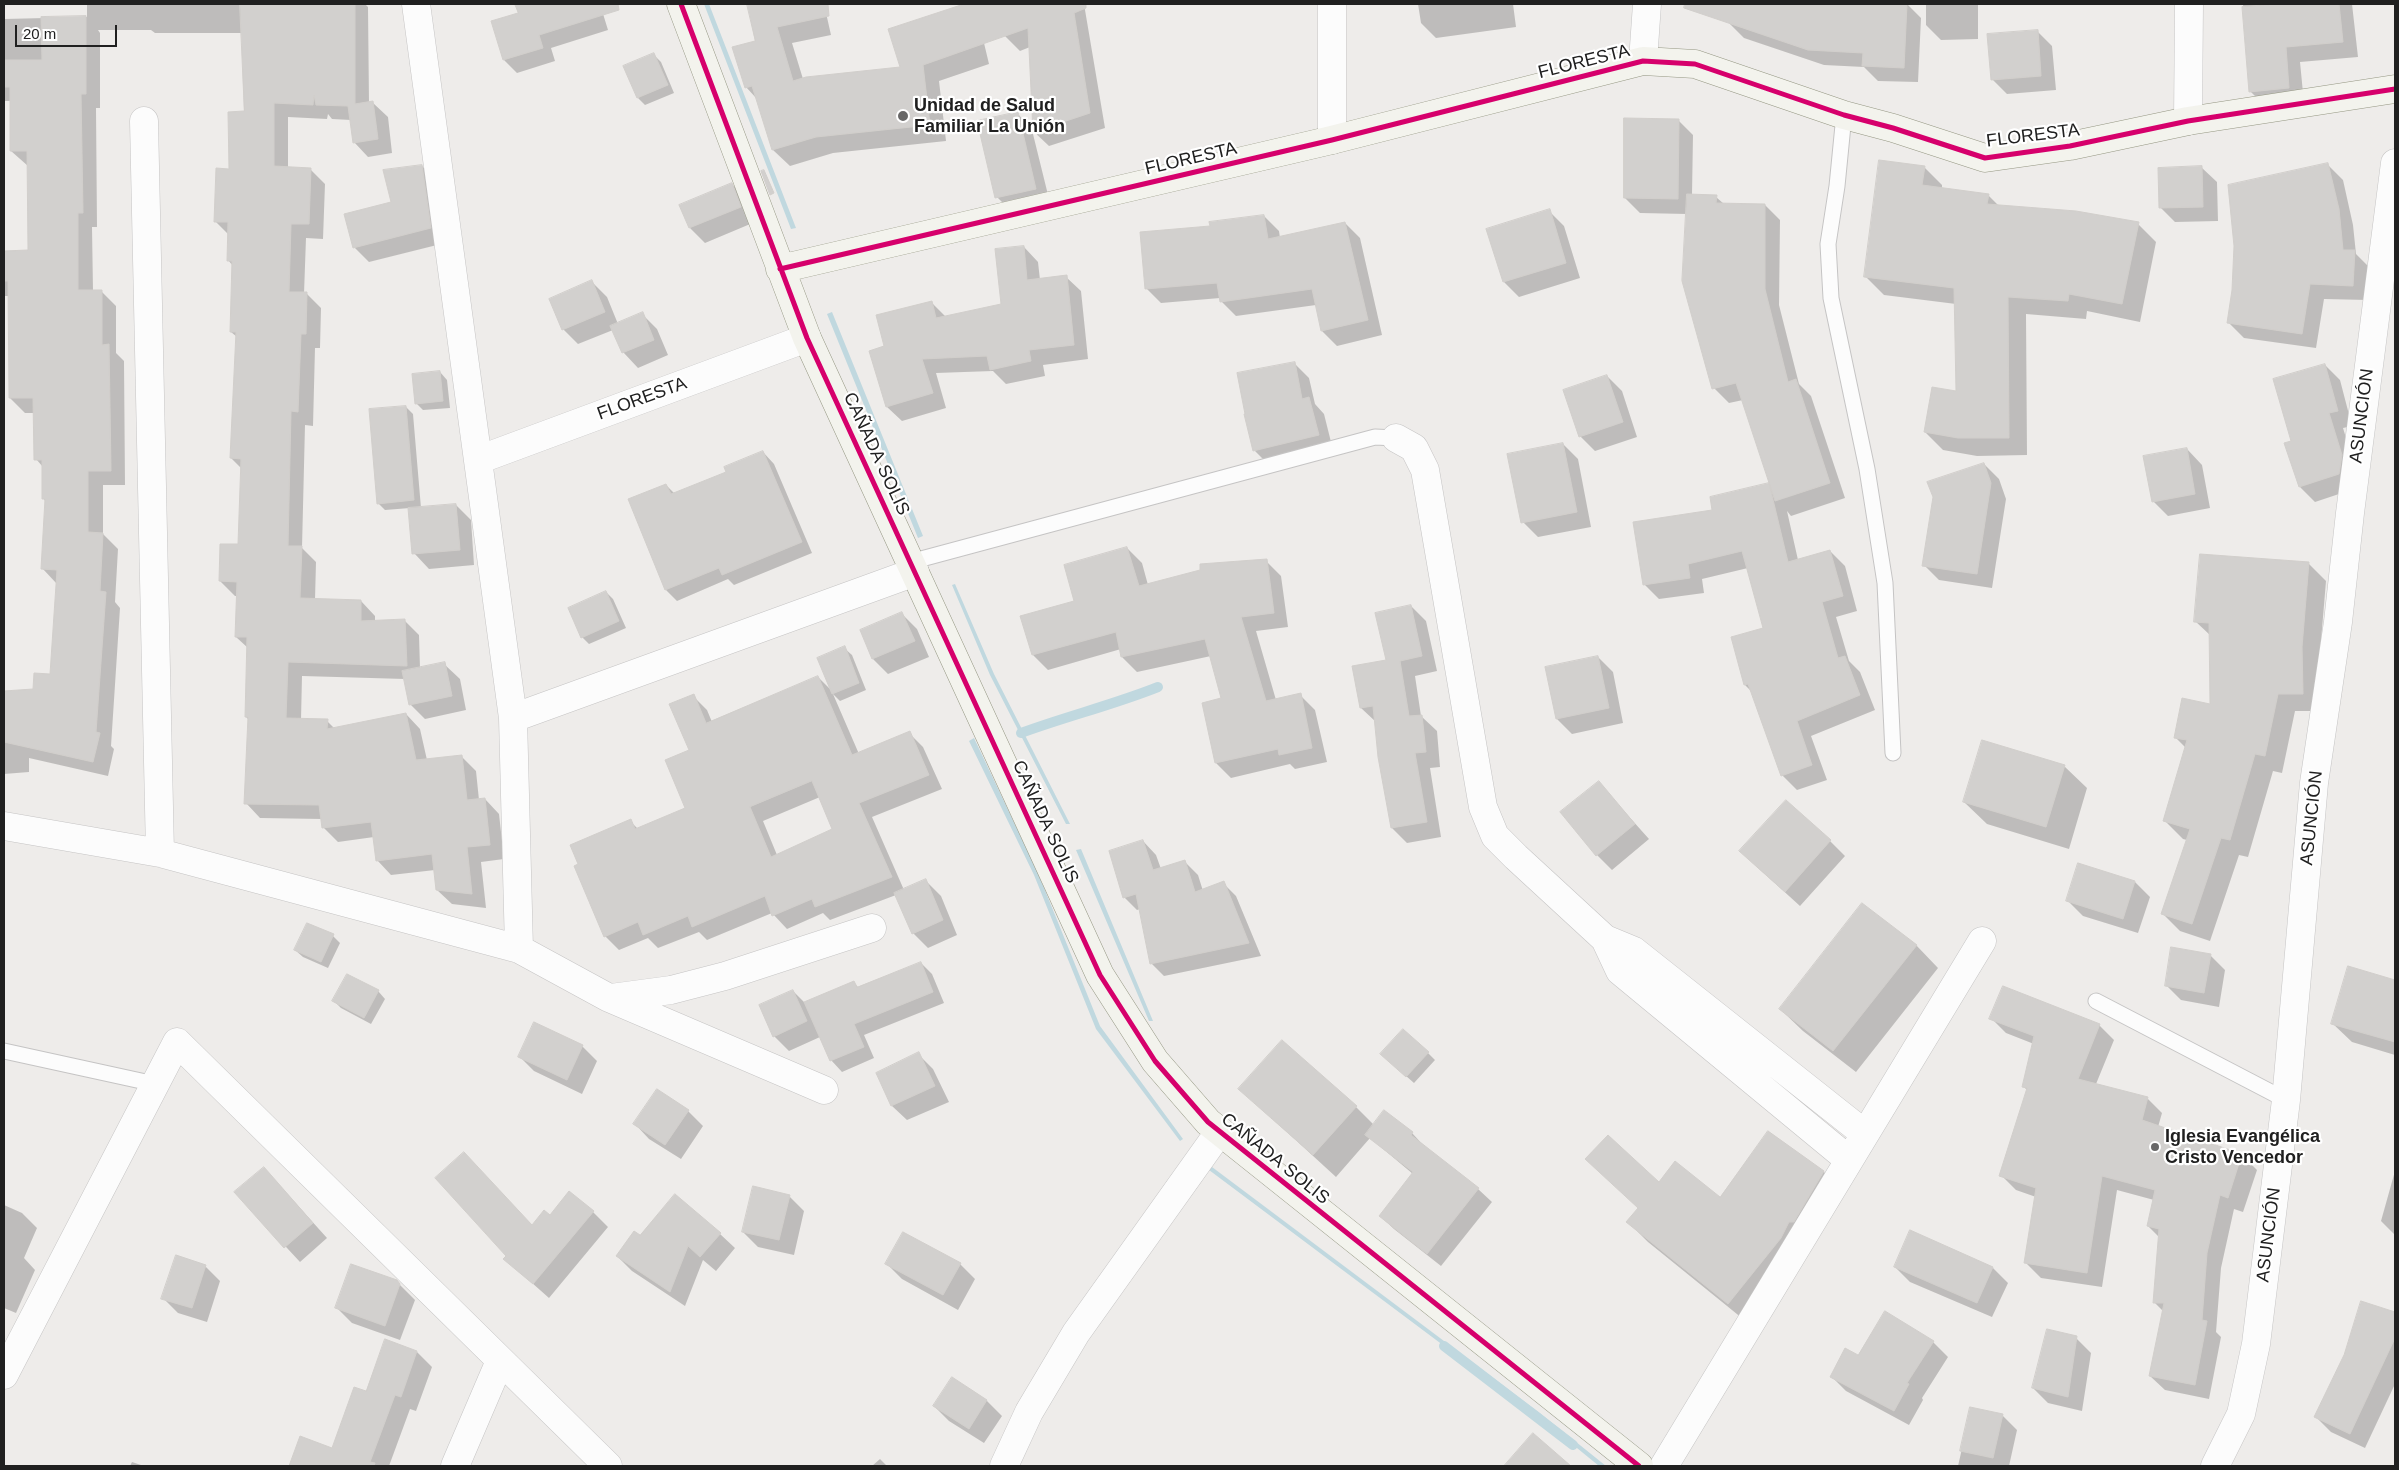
<!DOCTYPE html>
<html>
<head>
<meta charset="utf-8">
<style>
  body { margin:0 }
  #map { position:relative; width:2399px; height:1470px; overflow:hidden; background:#eeecea; font-family:Helvetica,sans-serif }
  canvas { display:block }
  .frame { position:absolute; inset:0; border:5px solid #202020; pointer-events:none }
  .scale { position:absolute; left:15px; top:25px; width:102px; height:22px; box-sizing:border-box; border:2px solid #202020; border-top:0; padding-left:6px; font-size:15px; line-height:18px; white-space:nowrap; color:#202020; -webkit-text-stroke:4px #fff; paint-order:stroke }
</style>
</head>
<body>
<div id="map">
<canvas width="2399" height="1470"></canvas>
<div class="frame"></div>
<div class="scale">20 m</div>
</div>
<script>
const c = document.querySelector('canvas').getContext('2d');
c.lineJoin = 'round';
function paint(path, color) { c.fillStyle = color; c.fill(path, 'evenodd'); }
function trace(path, color, width, dash) { c.strokeStyle = color; c.lineWidth = width; c.lineCap = dash ? 'butt' : 'round'; c.setLineDash(dash || []); c.stroke(path); }
function write(font, color, halo, rows, align = 'center') {
  c.font = font + ' Helvetica,sans-serif'; c.lineWidth = 4.5; c.setLineDash([]); c.textBaseline = 'middle'; c.strokeStyle = halo; c.fillStyle = color; for (const [text, x, y, turn = 0] of rows) {
    c.save(); c.translate(x, y); c.rotate((+turn || 0) * Math.PI / 180); c.textAlign = isNaN(turn) ? turn : align; if (halo) c.strokeText(text, 0, 0); c.fillText(text, 0, 0); c.restore();
  }
}
paint(new Path2D(`
  M704,4H709L796,228L791,229Z
  M832,312L923,536L918,538L827,314Z
  M955,584L994,674L1070,824H1066L990,675L952,585Z
  M974,738L1038,873L1100,1026L1183,1139L1180,1141L1096,1029L1034,875L969,741Z
  M1081,849L1153,1021H1149L1076,850Z
  M1212,1167L1540,1413L1606,1466H1599L1539,1417L1209,1170Z`), '#c0d8df');
paint(new Path2D(`
  M87,4H365L368,7L369,103H373L388,117L392,153L368,157L354,142L351,120L332,119L328,114L327,119L288,117V168L310,169L325,184L323,239L306,238L304,294H307L321,308L320,348H315L313,426L305,425L302,548L316,562L315,600L361,601L375,616V622L404,620L419,635L420,668L444,664L460,679L466,710L425,719L410,704L405,679L302,676L301,720L327,721L335,729L406,714L420,729L427,760L461,756L476,771L479,800L485,799L499,814L504,859L481,862L486,908L452,904L437,890L435,870L391,875L377,860L374,837L338,842L323,827L322,819L260,818L246,803L249,720L246,717L248,648L236,637L238,596H235L220,581L239,545L242,469L231,458L237,337L231,332L233,266L228,260L229,235L215,221L245,113L243,33H155L151,30H98L100,33V108H96L97,227H92L93,291H101L116,306V353L124,361L125,485H103V534L118,549L115,602L120,608L111,746L114,749L108,776L29,758V772L4,774V692L34,690L51,675L57,584L42,568L46,502L43,498V467L36,459L35,413H25L10,398V296H4V252H29L28,166L11,151V101H4V19L87,17Z
  M516,4H600L608,30L551,48L555,61L517,73L504,60L519,14Z
  M748,4H824L831,35L792,43L803,79L902,68L979,22L989,64L939,81L946,141L833,153L790,166L773,150L757,99L746,87L756,42Z
  M1001,4H1084L1105,128L1049,146L1032,130L1050,203L1012,212L997,197L1017,113L1034,131L1030,47L1020,51L1005,36Z
  M1418,4H1513L1516,27L1436,38L1421,23Z
  M1735,4H1907L1921,18L1918,82L1878,81L1864,67L1824,65L1744,38L1729,23Z
  M1926,4H1978V39L1941,40L1926,25Z
  M2243,4H2352L2358,57L2300,62L2304,103L2265,106L2250,91Z
  M2037,31L2052,46L2056,90L2007,94L1992,79Z
  M654,55L661,62L674,93L645,105L638,98Z
  M1678,120L1693,135L1692,195L1716,197L1724,204L1765,205L1780,220L1779,305L1799,384L1811,396L1845,498L1791,516L1787,511L1798,560L1830,551L1845,566L1857,611L1836,617L1849,661L1860,672L1875,710L1811,736L1827,780L1797,790L1782,775L1752,692L1745,685L1765,629L1748,568L1702,579L1704,593L1659,599L1644,584L1714,511L1711,498L1771,484L1743,400L1729,403L1714,388L1687,214L1640,213L1625,198Z
  M2328,165L2343,180L2353,225L2356,254L2369,267L2368,300L2324,299L2316,348L2244,338L2229,323Z
  M422,166L437,181L445,243L369,262L354,247Z
  M1924,167L1942,185V189L1988,195L1999,206L2138,224L2156,242L2140,322L2087,311L2086,319L2026,314L2027,455L1977,456L1943,450L1925,432L1957,393L1956,304L1884,295L1866,277Z
  M2201,167L2217,182L2218,221L2175,222L2160,207Z
  M732,184L747,199L755,222L705,243L690,228L681,205Z
  M1549,211L1564,226L1580,278L1519,297L1504,282Z
  M1264,216L1279,231L1280,238L1345,223L1360,238L1382,335L1337,346L1322,331L1316,305L1236,316L1221,301L1220,298L1161,303L1146,288Z
  M1024,247L1038,262L1040,280L1066,277L1081,291L1088,359L1043,365L1045,376L1006,384L993,371L936,373L946,408L902,421L887,407L870,352L885,347L932,303L946,317L1003,305Z
  M592,282L607,297L618,324L642,314L657,329L668,355L638,368L623,352L613,330L578,344L563,329Z
  M1294,363L1309,378L1315,404L1324,414L1333,450L1270,466L1255,451Z
  M2325,365L2340,380L2352,426L2343,428L2356,471L2354,489L2315,502L2300,487L2293,441Z
  M440,372L447,380L450,408L423,410L416,403Z
  M1607,376L1622,391L1637,437L1595,451L1580,436Z
  M406,407L413,414L421,508L456,505L471,520L474,565L429,569L414,553L410,508L385,510L378,503Z
  M1563,444L1578,459L1591,527L1538,537L1523,522Z
  M2187,449L2202,465L2210,508L2168,516L2153,501Z
  M763,452L774,464L812,553L734,585L728,579L677,601L666,590V485L675,494L727,473Z
  M1984,464L1999,479L2006,499L1992,588L1939,580L1924,565L1934,497Z
  M1127,548L1142,563L1148,585L1266,561L1281,576L1288,627L1256,631L1276,700L1300,695L1315,710L1327,762L1295,769L1290,764L1231,778L1216,763L1223,699L1211,656L1137,672L1122,657L1121,649L1048,670L1033,655L1022,617L1075,602Z
  M2308,563L2326,581L2319,665L2320,711H2295L2282,773L2273,771L2248,857L2239,855L2210,941L2180,931L2162,913L2187,840L2183,839L2165,821L2186,748L2175,737L2211,705V636L2195,621Z
  M606,592L613,599L626,628L589,644L582,637Z
  M1411,606L1426,621L1437,671L1415,676L1421,716L1437,731L1440,767L1430,768L1441,837L1407,843L1392,828L1376,722L1361,708L1387,661Z
  M902,614L917,629L929,657L888,674L873,659L862,631Z
  M844,648L852,655L866,690L840,701L833,694L859,754L909,733L923,747L942,789L872,817L904,890L926,881L941,896L957,935L928,948L913,933L896,895L830,920L823,913L787,929L772,913L707,940L699,932L658,948L648,938L619,950L605,936L630,821L638,829L686,809L693,696L707,710L712,722L818,677L832,691ZM820,797L834,830L777,855L763,821Z
  M1598,657L1613,672L1623,723L1572,734L1557,719Z
  M2064,766L2087,788L2069,849L1987,824L1964,802Z
  M1598,782L1649,839L1612,870L1597,855Z
  M1143,841L1156,855L1161,869L1185,862L1198,875L1203,891L1223,883L1236,896L1261,956L1164,976L1151,963L1140,909L1137,910L1124,897Z
  M1830,841L1845,856L1800,906L1756,866Z
  M2135,882L2150,897L2138,933L2083,916L2068,901Z
  M333,936L340,943L328,968L303,957L295,950Z
  M1916,945L1938,968L1856,1072L1803,1031L1780,1009Z
  M2210,955L2225,970L2219,1007L2181,1000L2166,985Z
  M921,963L932,974L944,1003L864,1035L874,1058L842,1072L831,1060L820,1037L789,1051L774,1036L793,991L805,1003L854,983L859,988Z
  M2349,968L2395,981V1055L2352,1042L2332,1023Z
  M378,991L385,999L371,1024L341,1008L334,1001Z
  M1991,1018L2099,1025L2114,1040L2096,1084L2147,1098L2162,1113L2158,1127L2242,1155L2257,1170L2243,1212L2234,1209L2221,1268L2216,1332L2221,1337L2209,1399L2165,1390L2150,1376L2163,1311L2154,1302L2159,1237L2148,1226L2154,1200L2117,1190L2102,1287L2041,1278L2026,1263L2036,1197L2016,1190L2001,1175L2028,1091L2023,1086L2034,1044L2006,1033Z
  M582,1046L597,1061L582,1094L534,1071L519,1056Z
  M1428,1053L1435,1060L1414,1083L1389,1061Z
  M918,1054L933,1069L949,1102L907,1120L892,1106L877,1073Z
  M1240,1089L1356,1107L1374,1125L1412,1133L1425,1147L1478,1189L1492,1202L1441,1266L1394,1229L1380,1216L1413,1174L1370,1138L1336,1177Z
  M688,1111L703,1126L681,1159L649,1139L635,1124Z
  M1769,1132L1824,1172L1843,1192L1748,1323L1648,1242L1628,1222L1659,1184L1720,1199Z
  M464,1153L532,1226L550,1216L593,1212L608,1227L549,1298L505,1259L508,1256Z
  M264,1168L327,1238L300,1262L236,1193Z
  M2395,1171V1235L2381,1221Z
  M789,1196L804,1211L794,1255L758,1247L743,1232Z
  M4,1205L22,1213L37,1228L24,1258L35,1270L16,1313L4,1308Z
  M720,1234L735,1248L716,1271L703,1260L685,1306L632,1271L617,1256L640,1237Z
  M887,1264H960L975,1279L958,1310L902,1279Z
  M205,1266L220,1281L207,1322L178,1313L163,1298Z
  M1895,1267L1993,1268L2008,1283L1992,1317L1910,1282Z
  M396,1281L415,1300L400,1340L352,1323L337,1308Z
  M2362,1303L2395,1313V1384L2365,1448L2331,1432L2316,1417L2345,1355Z
  M2076,1338L2091,1353L2082,1411L2048,1403L2033,1388Z
  M386,1341L417,1352L432,1367L416,1411L410,1409L389,1466H291L301,1437L333,1449L367,1393Z
  M1933,1342L1948,1357L1922,1398L1923,1400L1909,1425L1846,1391L1831,1376L1859,1357Z
  M952,1379L987,1401L1002,1416L984,1443L949,1421L934,1406Z
  M1971,1409L2002,1415L2017,1430L2009,1466H1958Z
  M1533,1435L1560,1459L1568,1466H1505Z
  M880,1459L887,1466H872Z
  M132,1462L144,1466H130Z`), '#0003');
trace(new Path2D(`
  M1021,733C1067,716 1113,705 1158,687
  M1444,1346L1573,1445`), '#c0d8df', 10);
const building = new Path2D(`
  M240,4H355V104L373,101L378,139L353,143L348,106L316,105L314,95L313,105L274,103V166L311,168L309,224H291L289,292H307L306,334H301L298,412L291,411L288,546H302L300,598L361,600V621L405,619L407,666L288,662L286,718L328,719L327,729L406,713L416,760L462,755L467,800L485,798L490,845L467,847L472,894L436,890L432,854L376,861L371,822L322,828L319,805L244,804L248,717H245L247,637H235L237,582L219,581L220,544H238L241,459L230,458L236,332H230L232,261H227L228,222H214L216,168L229,169L228,112L244,111Z
  M515,4H618L619,10L539,35L543,48L503,60L491,21L518,13Z
  M747,4H828L829,16L777,27L793,81L806,77L900,67L888,29L964,4H1086V8L1074,13L1090,113L1033,132L1028,28L923,65L930,125L816,137L772,150L752,86L745,88L732,47L755,41Z
  M1685,4H1907L1904,68L1862,66L1863,53L1808,50L1684,8Z
  M2276,4H2339L2343,42L2286,47L2289,88L2249,92L2242,7Z
  M86,16V94H81L83,213H78V290H102V345L109,344L111,471H88V532L103,533L100,591L106,592L96,732L100,733L93,762L4,742V691L33,689L34,673L50,674L57,570L41,569L45,499H42V460H34L33,398H9L8,281H4V251L28,250L27,151H10V87H4V60H42L41,17Z
  M2038,30L2041,76L1991,80L1987,34Z
  M654,53L668,85L637,98L623,66Z
  M1018,112L1036,189L995,198L977,121Z
  M1624,118L1679,119L1678,199L1624,198Z
  M1879,160L1925,166L1922,185L1989,194L1987,204L2076,211L2139,222L2122,304L2069,294L2068,301L2008,297L2009,438H1958L1924,432L1932,387L1956,391L1954,288L1864,277Z
  M2328,163L2339,209L2343,250H2355L2353,286L2310,284L2302,334L2227,323L2232,290L2234,246L2228,185Z
  M422,165L431,228L353,248L344,214L391,202L383,170Z
  M2202,166L2203,207L2159,208L2158,168Z
  M764,170L774,193L770,195L761,171Z
  M732,183L741,207L689,228L679,205Z
  M1687,194L1717,195L1716,203L1765,204V289L1788,382L1796,379L1830,483L1775,501L1736,383L1712,389L1682,281Z
  M1550,209L1566,263L1503,282L1486,229Z
  M1264,215L1268,239L1345,222L1368,320L1321,331L1312,289L1220,302L1217,283L1145,289L1140,232L1210,226L1209,222Z
  M1024,246L1027,280L1067,275L1074,345L1029,350L1031,361L990,370L987,356L922,359L933,393L886,407L869,351L884,346L876,315L932,301L936,318L1001,304L995,249Z
  M592,280L605,312L562,330L549,299Z
  M643,312L654,340L622,353L610,326Z
  M1295,362L1302,399L1309,397L1319,435L1253,451L1244,414H1245L1237,373Z
  M2325,364L2338,411L2329,413L2342,455L2339,474L2299,487L2284,443L2291,441L2273,379Z
  M440,371L443,401L415,404L412,374Z
  M1607,375L1623,422L1579,437L1563,390Z
  M406,406L414,500L377,504L369,409Z
  M1563,443L1577,512L1521,523L1507,454Z
  M2187,448L2195,494L2152,502L2143,456Z
  M763,451L802,542L722,575L719,568L665,590L628,499L666,484L671,494L726,472L724,467Z
  M1984,463L1991,483L1977,574L1922,566L1933,497L1927,482Z
  M1769,483L1788,562L1830,550L1843,596L1822,602L1838,658L1845,656L1860,695L1797,721L1812,765L1781,776L1748,684L1744,685L1731,637L1763,628L1742,551L1688,564L1690,578L1643,585L1633,522L1712,510L1710,497Z
  M456,504L460,550L412,554L408,508Z
  M1127,547L1139,586L1200,570V564L1267,559L1274,613L1241,617L1266,701L1301,693L1312,748L1279,755L1278,749L1215,763L1202,703L1221,698L1205,639L1121,657L1116,632L1032,655L1020,616L1074,601L1064,565Z
  M2200,554L2309,562L2302,647L2303,694H2278L2265,756L2255,754L2230,840L2221,838L2192,924L2161,914L2190,829L2163,821L2187,740L2174,738L2182,698L2210,704L2209,623L2194,622Z
  M606,591L619,621L581,638L568,608Z
  M1411,605L1422,656L1400,661L1409,716L1422,715L1426,752L1415,753L1427,822L1391,828L1378,757L1373,706L1360,708L1352,666L1386,660L1375,613Z
  M902,612L915,641L872,659L860,630Z
  M845,646L859,683L832,694L817,658Z
  M1598,656L1609,708L1556,719L1545,667Z
  M445,662L452,696L409,705L402,671Z
  M818,676L852,755L910,731L929,775L859,803L892,877L815,907L812,899L772,916L765,896L692,927L688,916L643,935L638,922L604,937L574,866L578,864L570,845L631,819L635,829L685,808L665,760L689,750L669,704L694,694L706,723ZM812,781L832,829L771,857L750,807Z
  M1982,740L2065,765L2046,827L1963,802Z
  M1599,781L1635,824L1596,856L1560,812Z
  M1786,800L1831,840L1785,892L1739,851Z
  M1143,840L1153,870L1185,860L1195,892L1224,881L1249,943L1150,964L1136,894L1123,898L1109,851Z
  M2078,863L2135,881L2123,919L2066,901Z
  M926,879L943,920L912,934L894,893Z
  M1862,903L1917,945L1833,1051L1779,1009Z
  M307,923L334,934L321,962L294,950Z
  M2171,947L2211,954L2204,993L2165,986Z
  M921,962L933,992L854,1024L864,1047L830,1061L804,1002L854,981L857,987Z
  M2348,966L2395,980V1042L2331,1024Z
  M347,974L379,990L364,1018L332,1001Z
  M2003,986L2100,1024L2078,1079L2148,1097L2142,1120L2242,1154L2228,1198L2220,1195L2207,1253L2202,1320L2207,1321L2195,1385L2149,1376L2164,1303H2153L2159,1229L2147,1226L2155,1190L2102,1176L2087,1273L2024,1263L2036,1188L1999,1176L2027,1088L2022,1087L2034,1036L1989,1019Z
  M793,990L807,1021L773,1037L759,1005Z
  M534,1022L583,1045L567,1080L518,1057Z
  M1403,1029L1429,1052L1406,1077L1380,1054Z
  M1282,1040L1357,1106L1313,1155L1238,1089Z
  M919,1052L935,1086L891,1106L876,1073Z
  M657,1089L689,1110L665,1145L633,1124Z
  M1384,1110L1413,1132L1411,1135L1479,1188L1427,1254L1379,1216L1413,1172L1365,1135Z
  M1768,1131L1824,1171L1794,1222H1789L1781,1238L1728,1304L1626,1222L1638,1208L1585,1159L1608,1135L1659,1182L1675,1161L1720,1197Z
  M464,1152L532,1225L544,1210L550,1215L569,1191L594,1211L533,1284L503,1259L506,1256L435,1178Z
  M264,1167L313,1223L284,1248L234,1192Z
  M753,1186L790,1195L779,1240L742,1232Z
  M675,1194L721,1233L700,1257L688,1246L670,1292L616,1256L634,1231L640,1235Z
  M1910,1230L1993,1267L1977,1303L1894,1267Z
  M903,1232L961,1263L943,1295L885,1264Z
  M176,1255L206,1265L192,1308L161,1299Z
  M351,1264L397,1280L400,1284L385,1326L335,1308Z
  M2361,1301L2395,1312V1338L2350,1434L2314,1417L2344,1355Z
  M1885,1311L1934,1341L1907,1383L1909,1384L1894,1411L1830,1377L1845,1348L1858,1355Z
  M2047,1329L2077,1336L2068,1397L2032,1388Z
  M385,1339L417,1351L401,1397L395,1395L370,1462L375,1463L374,1466H289L300,1436L332,1448L354,1387L366,1391Z
  M952,1377L987,1400L969,1429L933,1406Z
  M1970,1407L2003,1414L1993,1458L1960,1451Z
  M1533,1433L1571,1466H1504Z`);
paint(building, '#d2d0ce');
trace(building, '#d1cecb', 1);
const lane = new Path2D(`
  M1844,115L1837,186L1828,244L1831,298L1867,469L1885,583L1893,753
  M910,562L1375,437L1396,438
  M2096,1001L2286,1100
  M4,1051L155,1084`);
const street = new Path2D(`
  M416,4L513,718L519,949
  M1643,61L1647,4
  M144,121L160,853
  M2188,121L2189,4
  M1332,140V4
  M1396,438L1414,448L1425,470L1483,807L1495,836L1516,857L1605,939L1634,951L1865,1134
  M478,460L807,338
  M513,718L915,572
  M4,826L160,853L519,949L609,998L824,1090
  M1605,939L1620,971L1849,1160
  M611,998L671,990L725,976L872,928
  M4,1375L177,1042L608,1466
  M455,1466L500,1361
  M1004,1466L1029,1412L1076,1333L1220,1131
  M1664,1466L1982,941
  M2215,1466L2241,1414L2256,1344L2286,1100L2314,783L2338,622L2350,513L2395,163`);
const secondary = new Path2D(`
  M681,4L807,338L1100,975L1155,1061L1208,1122L1639,1466
  M780,269L1332,140L1643,61L1695,64L1844,115L1893,128L1985,158L2070,146L2188,121L2395,89`);
trace(lane, '#c5c4c4', 17);
trace(street, '#c5c4c4', 29);
trace(secondary, '#959783', 29);
trace(lane, '#fcfcfc', 15);
trace(street, '#fcfcfc', 28);
trace(secondary, '#f3f3ed', 28);
trace(new Path2D(`
  M681,4L807,338L1100,975L1155,1061L1208,1122L1639,1466
  M780,269L1332,140L1643,61L1695,64L1844,115L1893,128L1985,158L2070,146L2188,121L2395,89`), '#d6006c', 5);
for (const [x, y, r, color] of [
  [903,116,6,"#686767"],
  [2155,1147,5,"#686767"]
]) { const dot = new Path2D(); dot.arc(x, y, r, 0, 2 * Math.PI); c.fillStyle = color; c.fill(dot); trace(dot, '#fff', 2); }
write('18px', '#202020', '#fff', [
  ["FLORESTA",1584,62,-14],
  ["FLORESTA",2033,136,-7],
  ["FLORESTA",1191,159,-13],
  ["FLORESTA",642,399,-20],
  ["ASUNCIÓN",2362,416,-83],
  ["CAÑADA SOLIS",876,454,65],
  ["ASUNCIÓN",2312,818,-84],
  ["CAÑADA SOLIS",1045,822,65],
  ["CAÑADA SOLIS",1275,1159,39],
  ["ASUNCIÓN",2269,1235,-83]
]);
write('bold 18px', '#202020', '#fff', [
  ["Unidad de Salud",914,106],
  ["Familiar La Unión",914,127],
  ["Iglesia Evangélica",2165,1137],
  ["Cristo Vencedor",2165,1158]
], 'left');
</script>
</body>
</html>
